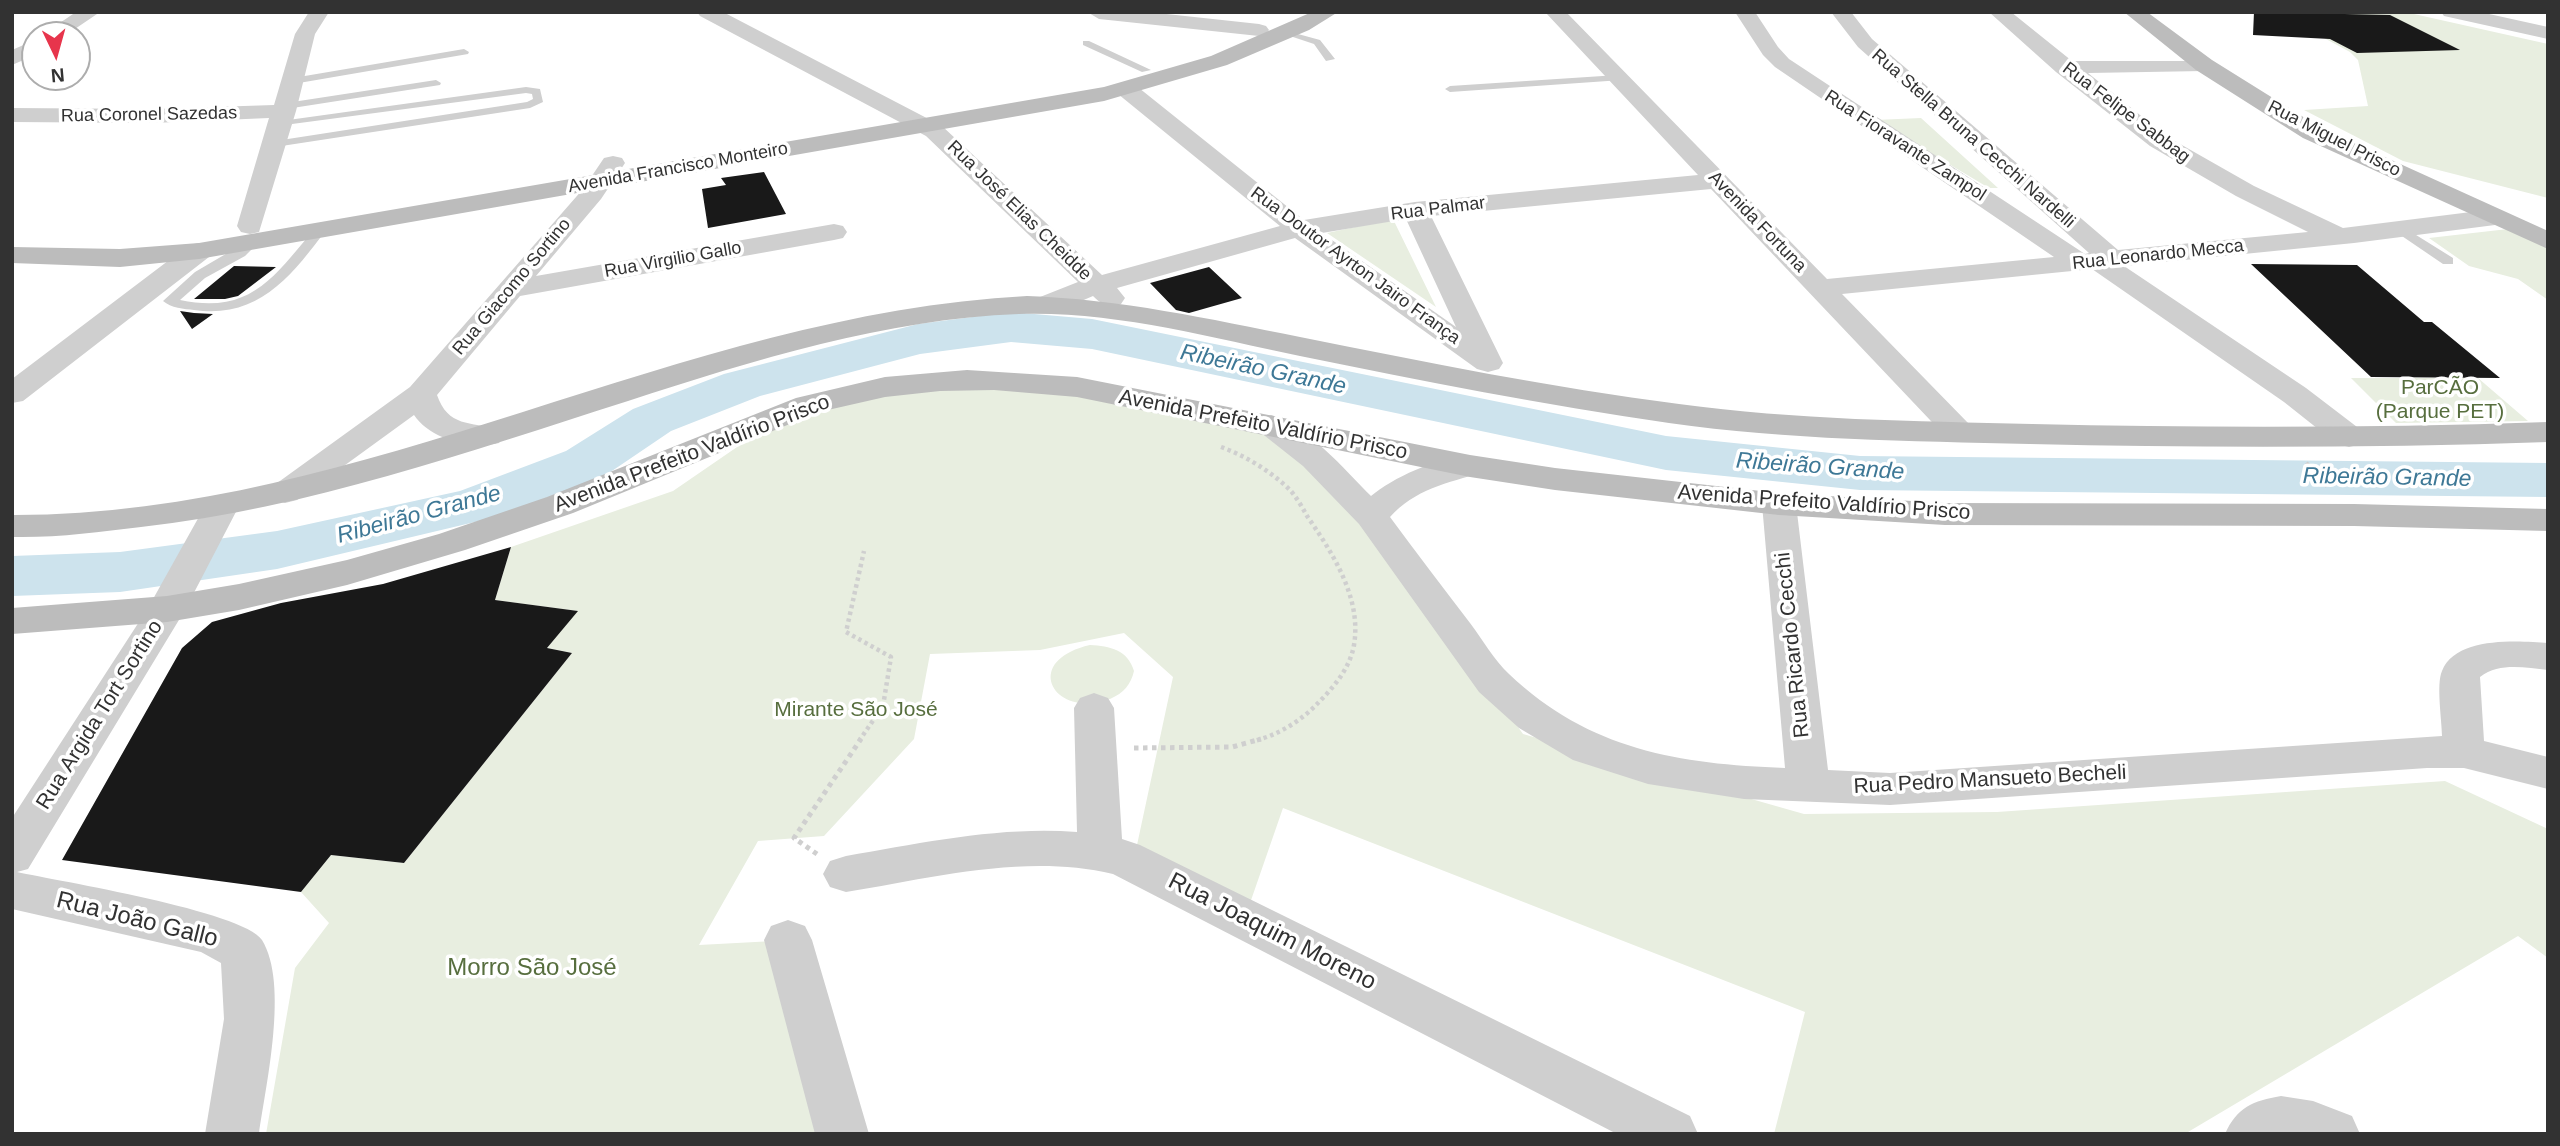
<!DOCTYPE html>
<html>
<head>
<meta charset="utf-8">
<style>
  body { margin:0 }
  #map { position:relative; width:2560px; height:1146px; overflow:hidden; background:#fff; font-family:Arial,sans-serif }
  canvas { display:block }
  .frame { position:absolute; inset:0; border:14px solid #323232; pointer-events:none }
  .north { position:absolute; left:21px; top:21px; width:70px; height:70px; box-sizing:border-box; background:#fff; border:2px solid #adadad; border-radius:50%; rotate:175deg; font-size:19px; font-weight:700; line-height:28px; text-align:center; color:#323232 }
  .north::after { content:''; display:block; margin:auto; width:24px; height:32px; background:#e7354c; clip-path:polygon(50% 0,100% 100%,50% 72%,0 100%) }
</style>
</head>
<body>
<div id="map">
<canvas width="2560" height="1146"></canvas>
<div class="frame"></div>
<div class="north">N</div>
</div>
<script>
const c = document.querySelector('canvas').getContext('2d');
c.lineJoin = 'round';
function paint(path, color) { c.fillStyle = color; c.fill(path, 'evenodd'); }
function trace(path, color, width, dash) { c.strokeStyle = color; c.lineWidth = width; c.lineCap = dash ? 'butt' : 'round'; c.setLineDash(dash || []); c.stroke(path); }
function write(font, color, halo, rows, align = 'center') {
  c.font = font + ' Arial,sans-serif'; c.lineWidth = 7; c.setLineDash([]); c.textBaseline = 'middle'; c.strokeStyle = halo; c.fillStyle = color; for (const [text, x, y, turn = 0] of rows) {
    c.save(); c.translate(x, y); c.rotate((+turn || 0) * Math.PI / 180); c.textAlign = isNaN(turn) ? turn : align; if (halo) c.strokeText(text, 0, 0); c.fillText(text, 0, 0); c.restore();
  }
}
paint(new Path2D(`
  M2276,12H2405L2548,44V198L2403,161L2304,110L2368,106L2358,60L2350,52Z
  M1921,118L1998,188H1989L1875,120Z
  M1393,219L1436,307L1327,233Z
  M2508,229L2548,248V300L2518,279L2469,266L2429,238Z
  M2351,378H2478L2528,421L2396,423Z
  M981,381L1250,424L1291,446L1402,563L1523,734L1804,814L1997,812L2445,781L2548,829V958L2518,936L2188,1132L1774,1134L1805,1012L1283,808L1249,906L1137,845L1173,677L1124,633L1040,650L930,654L914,739L824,836L758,841L699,945L774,941L823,1134H266L295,968L329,923L301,892L331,855L404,863L572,653L547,648L577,611L495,600L511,547L673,491L740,445L806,415L849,402Z
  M1090,645C1110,646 1128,650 1134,671C1131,684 1124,693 1110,699C1054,720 1020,661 1090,645Z`), '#e8eee0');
paint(new Path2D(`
  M1011,312L1092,319L1666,436L1860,456L2548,463V497L1860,490L1666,470L1092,349L1011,342L920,354L760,396L671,431L606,475L496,517L277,569L120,592L12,596V556L120,552L277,531L460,491L566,451L633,409L724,374L918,324Z`), '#cde3ed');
paint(new Path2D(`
  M2254,12L2390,15L2460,50L2357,53L2330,39L2253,35Z
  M764,172L786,214L708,228L702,189L726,185L721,178Z
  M2251,264L2357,265L2424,322H2432L2500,378L2371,377Z
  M234,266L276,267L238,296L225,299H194Z
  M1209,267L1242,298L1189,313L1176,310L1150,283Z
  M180,311L194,313L213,314L192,329Z
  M511,547L495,600L578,611L547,648L572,653L404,863L331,855L301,892L62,860L182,648L212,622L281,603L383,584Z`), '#191919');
trace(new Path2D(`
  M1221,447C1246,456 1270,471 1289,489C1296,496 1302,507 1307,516C1332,552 1362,598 1354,645C1350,668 1334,687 1318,703C1301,721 1278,735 1254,741
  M2306,463L2329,488
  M859,741L883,706L891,657L846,632L864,551`), '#cfcfcf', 4.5, [3.5, 3.5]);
trace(new Path2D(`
  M1134,748L1232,747L1261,739
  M817,854L794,838L861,739`), '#cfcfcf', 5, [4.5, 4.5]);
paint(new Path2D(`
  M1287,31L1320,40L1335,59L1326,61L1314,44L1287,35Z
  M1083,41H1089L1151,70L1142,72L1083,45Z
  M464,49L469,52L468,54L293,84L288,81L293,78Z
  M1618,75L1623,78L1622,80L1450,92L1445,89L1450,86Z
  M436,80L441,83L440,85L286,109L281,106L286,103Z
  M526,87L540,89L543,102L530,108L275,147L269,144L275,141L527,102L533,99L532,94L526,93L277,126L276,124L281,121Z
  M2400,225L2453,258V264H2443L2396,232L2394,229Z
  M320,226L326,230C291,277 258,319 194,310C184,309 171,308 163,301L195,272L253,238L259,242L245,256L205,278L180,300C251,315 274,277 316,227Z`), '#cfcfcf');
paint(new Path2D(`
  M76,12H100L66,35H42Z
  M309,12H329L315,34L296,111L259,232L250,234L241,232L237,226L269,118L153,123L12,122V108L153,109L274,105L295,34Z
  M697,12H723L942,126L1102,275L1280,226L1118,94L1115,89L1118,84H1134L1304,220L1415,202L1698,175L1545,12H1566L1827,279L2054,257L1775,67L1763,55L1735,12H1755L1778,47L1789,59L2085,254L2089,253L1858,47L1831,12H1851L1872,39L2118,250L2308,232L2236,196L2150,146L2056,72L1989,12H2011L2072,61H2211L2215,65L2211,69L2204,71L2088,73L2166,136L2254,186L2343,228L2495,209L2504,212L2508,217L2504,222L2495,225L2354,243L2124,266L2306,388L2361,430L2365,437L2361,444L2349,447L2337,444L2284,402L2092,269L1842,294L1970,425L1975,432L1970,439L1959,442L1948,439L1711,189L1431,216L1503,363L1499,369L1488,372L1477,369L1295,238L1117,288L1125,298L1121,304C1108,307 1102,305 1093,296C1075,303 1054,316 1035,311L1031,305L1035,299L1078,282L926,136L700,16ZM1406,219L1456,327L1322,233Z
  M1148,12L1259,24L1266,26L1269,30L1266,34L1259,36L1099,19L1089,13Z
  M2441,12H2480L2548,27V39L2444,16Z
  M35,40V55L12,65V50Z
  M613,156L622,158L625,163L601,199L536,276L834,224L843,226L847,232L843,238L834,240L520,296L437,395C448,427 470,422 499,429L503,436L499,443C471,450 430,439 414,415L297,500L285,503L273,500L268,493L273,486L410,387L583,189L604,158Z
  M199,243L209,245L212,251L209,257L23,401L12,403V379L189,245Z
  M1271,415C1306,424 1345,470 1371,496C1396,475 1450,451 1482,459L1487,466L1482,473C1448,482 1414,490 1390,517C1416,552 1443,588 1470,623C1483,640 1494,660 1509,674C1589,750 1679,764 1785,768L1762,504L1767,497L1779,494L1791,497L1796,504L1828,770L1890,773L2442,736C2442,721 2436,684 2442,671C2456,636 2518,641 2548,643V670C2525,668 2500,662 2480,677L2484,741L2548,757V789L2464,768H2427L1890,805L1744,799L1648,784L1573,760L1519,728L1479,692L1359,524L1303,466L1260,432L1255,425L1260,418Z
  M222,495L234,499L239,506L185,610L28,869L17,872C58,881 243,911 262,940C289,984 266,1084 259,1134H205L224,1019L221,963L201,952L12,909V818L148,608L205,506L210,499Z
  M1094,693L1108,698L1114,708L1122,839L1140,845L1690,1116L1698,1134H1617L1113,874C1026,853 932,878 846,892L830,887L823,874L830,861L846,856C922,843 1000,826 1077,832L1074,708L1080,698Z
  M788,920L805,926L812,940L869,1134H815L764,940L771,926Z
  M2281,1096L2313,1101L2352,1116L2360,1134H2225C2237,1107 2253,1101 2281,1096Z`), '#cfcfcf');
paint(new Path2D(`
  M1312,12H1338L1309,30L1227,65L1104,101L199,259L120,267L12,263V247L120,249L199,243L1104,87L1211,56Z
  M2124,12H2147L2212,60L2321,128L2548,231V249L2303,138L2196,70Z
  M1027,296C1120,299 1209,319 1300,337C1426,362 1552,388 1679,404C1796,420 1914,421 2032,424C2204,428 2376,428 2548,422V442C2375,448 2203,448 2030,444C1909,441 1789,440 1669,423C1545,405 1422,381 1300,356C1208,337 1114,311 1019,314C886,319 754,360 628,401C468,452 309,508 141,527C98,532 56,538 12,537V515C365,516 678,314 1027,296Z
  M967,370L1077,377L1470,455L1555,468L1779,493L1945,503L2354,504L2548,509V531L2354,526L1945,525L1779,515L1555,490L1470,477L1077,397L994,390L940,391L885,397L819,412L573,513L465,550L347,585L239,610L167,622L12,634V608L167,596L239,584L347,560L439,534L547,497L796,398L885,377Z`), '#bcbcbc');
write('18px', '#323232', '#fff', [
  ["Rua Felipe Sabbag",2126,113,37],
  ["Rua Coronel Sazedas",149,115,-1],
  ["Rua Stella Bruna Cecchi Nardelli",1973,139,41],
  ["Rua Miguel Prisco",2334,139,27],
  ["Rua Fioravante Zampol",1905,146,33],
  ["Avenida Francisco Monteiro",678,168,-10],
  ["Rua Palmar",1438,209,-7],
  ["Rua José Elias Cheidde",1019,211,44],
  ["Avenida Fortuna",1757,222,46],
  ["Rua Leonardo Mecca",2158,255,-6],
  ["Rua Virgilio Gallo",673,260,-10],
  ["Rua Doutor Ayrton Jairo França",1355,266,36],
  ["Rua Giacomo Sortino",512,287,-50]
]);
write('21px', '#576e3e', '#fff', [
  ["ParCÃO",2440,388],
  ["(Parque PET)",2440,412],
  ["Mirante São José",856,710]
]);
write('21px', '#323232', '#fff', [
  ["Avenida Prefeito Valdírio Prisco",1263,425,11],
  ["Avenida Prefeito Valdírio Prisco",692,454,-21],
  ["Avenida Prefeito Valdírio Prisco",1824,503,4],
  ["Rua Ricardo Cecchi",1793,645,-96],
  ["Rua Argida Tort Sortino",100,715,-58],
  ["Rua Pedro Mansueto Becheli",1990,780,-3]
]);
write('italic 23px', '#3e7896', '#fff', [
  ["Ribeirão Grande",1263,370,12],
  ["Ribeirão Grande",1820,467,4],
  ["Ribeirão Grande",2387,478,1],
  ["Ribeirão Grande",419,515,-15]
]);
write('24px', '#323232', '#fff', [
  ["Rua João Gallo",137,920,14],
  ["Rua Joaquim Moreno",1272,932,27]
]);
write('24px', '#576e3e', '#fff', [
  ["Morro São José",532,968]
]);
</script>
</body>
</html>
